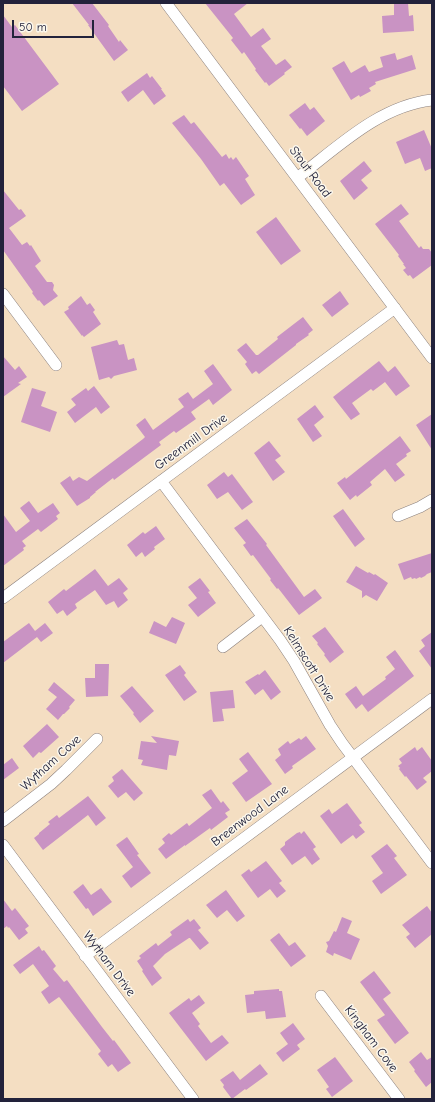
<!DOCTYPE html>
<html>
<head>
<meta charset="utf-8">
<style>
  body { margin:0 }
  #map { position:relative; width:435px; height:1102px; overflow:hidden; background:#f4dec2; font-family:"Comic Neue",sans-serif }
  canvas { display:block }
  .frame { position:absolute; inset:0; border:4px solid #22223b; pointer-events:none }
  .scale { position:absolute; left:12px; top:20px; width:82px; height:18px; box-sizing:border-box; border:2px solid #22223b; border-top:0; padding-left:5px; font-size:12px; line-height:14px; white-space:nowrap; color:#22223b; -webkit-text-stroke:3px #fbf7ec; paint-order:stroke }
</style>
</head>
<body>
<div id="map">
<canvas width="435" height="1102"></canvas>
<div class="frame"></div>
<div class="scale">50 m</div>
</div>
<script>
const c = document.querySelector('canvas').getContext('2d');
c.lineJoin = 'round';
function paint(path, color) { c.fillStyle = color; c.fill(path, 'evenodd'); }
function trace(path, color, width, dash) { c.strokeStyle = color; c.lineWidth = width; c.lineCap = dash ? 'butt' : 'round'; c.setLineDash(dash || []); c.stroke(path); }
function write(font, color, halo, rows, align = 'center') {
  c.font = font + ' "Comic Neue",sans-serif'; c.lineWidth = 3; c.setLineDash([]); c.textBaseline = 'middle'; c.strokeStyle = halo; c.fillStyle = color; for (const [text, x, y, turn = 0] of rows) {
    c.save(); c.translate(x, y); c.rotate((+turn || 0) * Math.PI / 180); c.textAlign = isNaN(turn) ? turn : align; if (halo) c.strokeText(text, 0, 0); c.fillText(text, 0, 0); c.restore();
  }
}
paint(new Path2D(`
  M72,3H92L109,25L108,26L119,42L120,40L128,50L114,61L88,25H89Z
  M205,3H248L234,14L251,37L263,28L271,39L261,46L276,65L285,59L292,67L284,73L285,74L269,86L266,82L265,83L255,70L256,69L244,52L242,54L231,40L233,38Z
  M394,3H408L409,16L413,15L414,31L383,33L382,16L394,15Z
  M3,15L12,27L15,25L59,84L22,111L3,86Z
  M395,53L397,60L412,55L416,69L375,82L376,84L369,88L371,91L360,97L359,95L351,100L332,68L344,61L351,73L365,65L369,72L383,67L380,57Z
  M147,73L150,78L152,76L162,89H161L166,96L154,105L143,90L128,102L121,92Z
  M305,103L310,110L314,107L325,121L307,136L301,128L300,129L289,115Z
  M184,115L191,124L194,122L222,157L226,154L229,159L231,157L233,160L236,157L249,176L245,179L255,195L241,205L224,183L220,186L201,159L172,123Z
  M424,130L432,149V168L425,171L420,158L405,164L396,142Z
  M364,161L372,171L361,180L368,188L354,200L340,181Z
  M3,190L19,210L21,209L26,216L9,228L22,245L27,242L30,246L31,245L41,261L35,266L47,282H52L54,285L53,290L58,296L44,306L39,300L38,301L32,293L33,292L3,250Z
  M401,204L409,214L399,221L419,248L421,246L423,249H429L432,253V265L413,279L410,275L408,276L403,270L406,268L403,264H404L398,256L399,255L375,224Z
  M276,217L301,251L281,265L256,232Z
  M340,291L349,304L332,317L322,305Z
  M81,296L87,305L90,303L95,310L93,312L101,324L84,337L82,335V336L64,312L69,309L68,307Z
  M303,317L313,330L308,334L309,335L296,344V345L259,374L256,371L252,374L245,364L247,362L237,350L246,343L256,355H258L278,339L277,337Z
  M117,340L119,345L124,344L128,360L134,358L137,370L114,376L111,379L109,377L99,380L91,347Z
  M3,356L15,370L19,366L27,377L18,383L21,384L3,397Z
  M379,361L388,372L395,366L410,386L396,396L385,382L373,391L371,389L352,403L360,414L351,420L333,397Z
  M213,364L232,390L213,405L209,399L191,412L196,419L176,433L174,431L159,442L161,445L114,480L113,478L95,492H96L90,497V498L77,506L60,483L70,476L73,481L79,477L87,481L143,439L145,437L136,425L145,418L153,430L184,407L178,399L188,392L193,399L213,384L204,371Z
  M94,386L110,407L101,414L96,407L75,423L67,412L76,405L71,399L86,388L88,391Z
  M32,388L46,392L41,406L57,412L50,432L21,422Z
  M315,405L324,417L314,425L322,436L313,442L297,419Z
  M432,414V450L416,425Z
  M400,436L411,451L406,454L407,456L396,464L405,475L395,482L385,469L370,482L372,485L357,497L356,495L350,500L337,483L345,477L346,479Z
  M269,441L281,456L275,460L285,472L273,481L254,453Z
  M224,472L228,477L232,474L253,502L242,510L228,492L217,499L207,485Z
  M29,501L38,513L53,503L60,513L56,516L58,519L41,532L38,529L22,541L26,546L23,548L24,550L3,566V514L16,532L30,521L20,508Z
  M343,509L365,539L355,547L333,516Z
  M247,519L267,544L266,545L304,597L315,589L322,598L299,615L278,588L277,589L270,580L271,579L253,555L251,556L243,545L246,543L234,528Z
  M156,526L165,539L154,547L155,549L145,557L142,552L136,557L127,545L143,532L145,534Z
  M432,553V572L427,574L425,576L421,578L420,577L416,579L415,578L412,579L411,577L404,580L398,564Z
  M356,566L368,573L369,572L374,575L375,574L388,583L377,601L366,595L362,598V591L346,582Z
  M95,569L108,586L119,578L128,589L123,593L128,600L118,608L114,601L106,605L95,590L75,604L77,608L67,616L63,610L57,614L48,602L64,589L66,591Z
  M200,578L210,591L208,592L216,603L198,617L188,605L197,598L188,587Z
  M172,617L185,623L176,644L149,633L154,621L166,627Z
  M29,623L35,631L45,623L53,633L41,642L37,637L3,663V642Z
  M325,627L344,652L330,663L324,655L325,654L317,644L318,643L312,636Z
  M432,632V669L419,651L425,646L421,640Z
  M395,650L414,676L368,712L362,704L356,709L345,694L356,686L363,696L386,679L385,677L395,669L386,657Z
  M95,664H109L108,696L86,697L85,678H95Z
  M180,665L186,673L184,675L197,692L184,701L165,675Z
  M265,670L281,692L271,700L263,689L255,695L245,682L258,674L259,675Z
  M54,682L75,700L69,707L70,708L64,714H63L58,720L46,709L57,697L48,690Z
  M132,686L154,711L140,723L133,714L134,713L120,696Z
  M233,690L235,708L222,709L224,721L213,722L210,692Z
  M47,724L59,737L41,753L39,752L33,758L23,746Z
  M151,736L179,741L176,756L169,755L167,770L141,765L143,760L138,759L141,741L157,743Z
  M306,736L316,749L292,766L293,768L285,774L275,760L281,755L278,749L288,741L290,744L299,738L301,740Z
  M415,747L417,751L422,747L432,761V771L423,778L427,782L417,790L406,776L405,777L399,769L400,768L398,766L402,763L399,759Z
  M248,752L272,784L246,802L232,783L248,771L239,759Z
  M12,758L19,768L3,780V765Z
  M122,769L143,793L134,801L126,792L118,798L108,786L114,781L112,777Z
  M211,789L221,803L223,801L230,810L225,813L228,817L211,830L210,828L185,846V845L166,859L158,849L165,843L162,839L169,833L171,835L187,823L189,826L212,808L202,795Z
  M88,796L106,818L96,826L88,815L43,850L34,838L39,834V833L50,824L48,822L57,815L59,818Z
  M347,803L362,823L359,825L365,832L356,839L353,835L341,844L320,816L329,809L332,814Z
  M304,831L316,847L313,849L320,859L312,865L305,856L292,865L280,849L285,845V842L297,833L300,832L301,834Z
  M127,837L139,854L137,855L151,873L131,888L122,876L133,867L116,845Z
  M387,844L397,856L394,858L407,875L381,894L372,881L383,873L371,856Z
  M266,861L282,881L279,883L286,891L277,898L270,889L258,898L241,875L249,869L251,872Z
  M83,884L91,895L101,888L112,902L93,916L88,908L86,909L73,892Z
  M226,890L245,916L237,922L227,910L217,918L206,905Z
  M3,899L12,911L15,908L29,926L25,929L28,933L19,940L9,927L8,928L7,926L3,929Z
  M427,906L432,913V934L415,948L406,937L410,934L402,925Z
  M342,917L352,921L347,933L360,939L351,960L334,953L333,956L326,952L328,946L326,942L329,941L334,931L336,932Z
  M188,919L190,922L194,919L201,928L198,930L209,943L200,950L190,938H189L165,954L153,966L162,978L152,986L142,971L143,970L137,961L141,958L139,956L156,943L158,946L172,935L170,932Z
  M279,933L289,946L295,942L306,956L291,967L270,940Z
  M39,946L42,951L44,950L56,966L53,969L64,982L67,980L102,1027L113,1041L114,1040L131,1063L118,1072L112,1064L108,1067L98,1054L101,1051L60,998L59,997L49,1004L41,992L49,986L33,964L20,974L13,965Z
  M374,971L391,993L383,999L409,1033L395,1044L377,1020L385,1015L360,982Z
  M279,989V991H282L286,1017L266,1019L265,1011L247,1013L245,995L254,994V991Z
  M199,995L205,1003L192,1013L200,1024L198,1026L211,1043L222,1035L229,1043L206,1061L169,1013L189,998L191,1001Z
  M293,1023L305,1039L297,1045L300,1049L283,1062L276,1053L288,1044L280,1033Z
  M421,1052L427,1060L432,1057V1082L426,1087L414,1071L415,1070L409,1062Z
  M335,1057L353,1081L332,1097L326,1089L329,1087L317,1070Z
  M260,1064L268,1074L246,1090L245,1089L232,1099L223,1087L224,1085L220,1080L233,1071L240,1080Z`), '#c993c3');
const minor = new Path2D(`
  M166,3L432,358
  M297,178C338,147 379,106 432,100
  M3,294L56,365
  M161,481L280,640L294,661L330,725L342,743L432,863
  M398,516L420,507L432,500
  M3,598L395,308
  M223,647L262,617
  M3,821L51,784L66,770L97,739
  M3,845L193,1099
  M85,956L432,699
  M321,996L399,1099`);
trace(minor, '#8b807e', 12);
trace(minor, '#fff', 11);
write('13px', '#22223b', '#fbf7ec', [
  ["Stout Road",310,172,53],
  ["Greenmill Drive",191,442,-36],
  ["Kelmscott Drive",309,664,58],
  ["Wytham Cove",51,763,-42],
  ["Breenwood Lane",250,816,-37],
  ["Wytham Drive",109,964,53],
  ["Kingham Cove",371,1039,53]
]);
</script>
</body>
</html>
